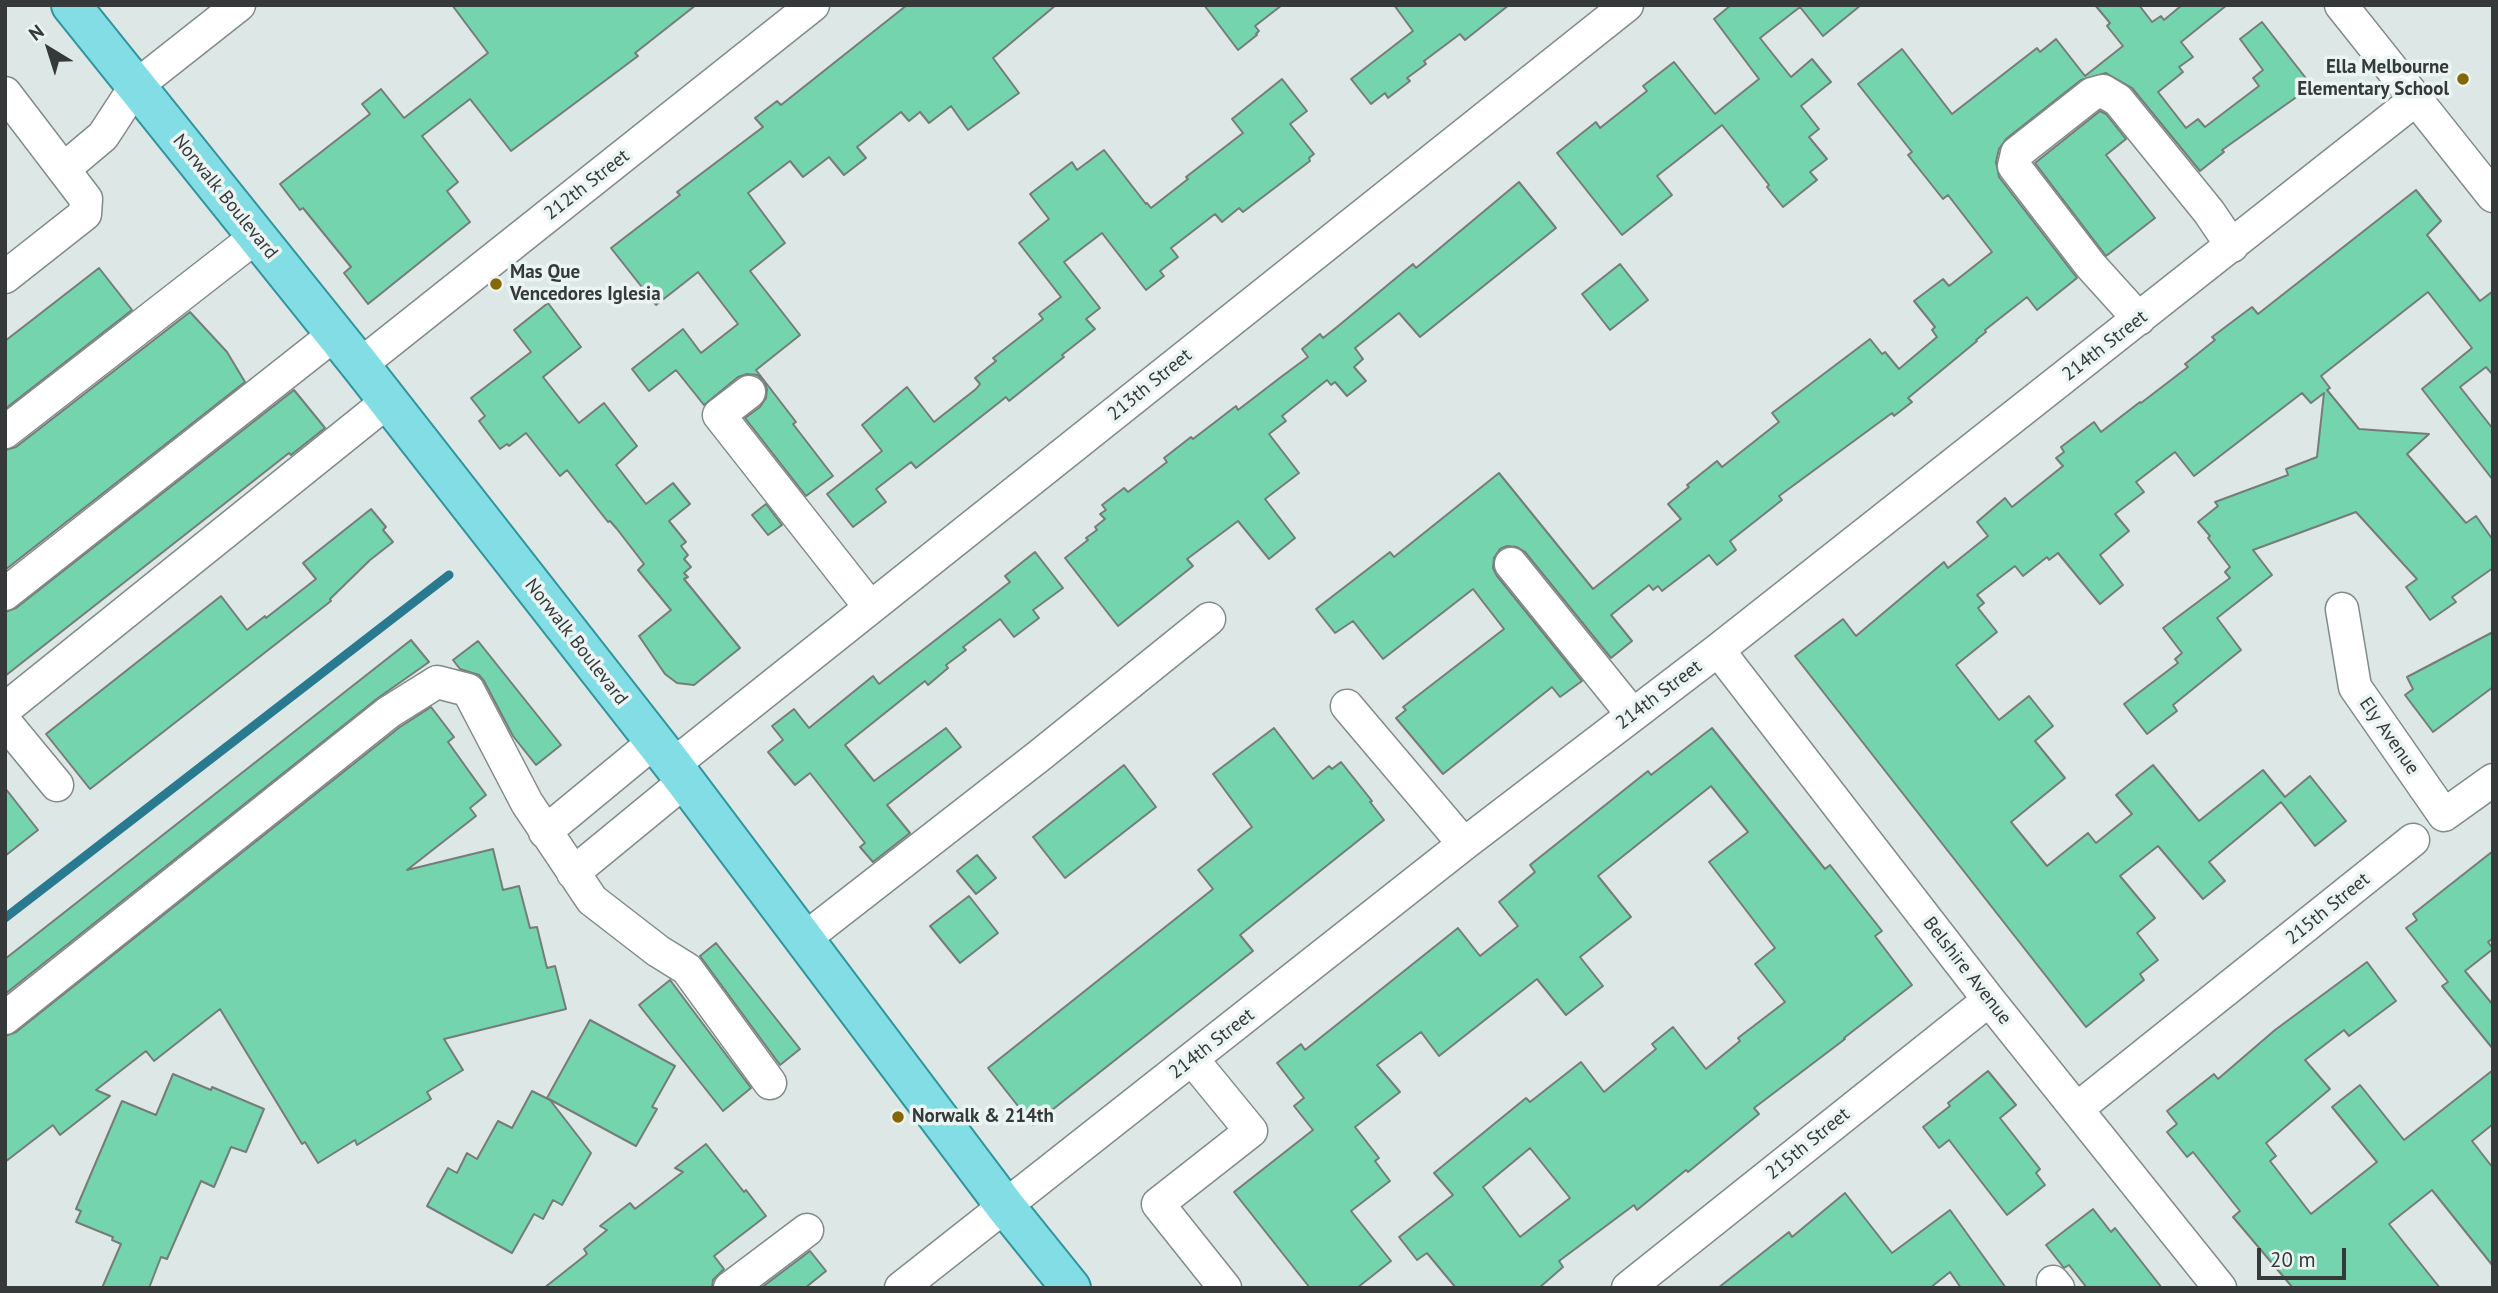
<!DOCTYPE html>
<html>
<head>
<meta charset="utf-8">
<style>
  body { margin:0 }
  #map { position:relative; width:2498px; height:1293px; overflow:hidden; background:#dde7e5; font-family:"PT Sans",sans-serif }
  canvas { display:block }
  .frame { position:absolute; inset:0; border:7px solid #363939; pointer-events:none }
  .north { position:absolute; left:14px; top:14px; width:70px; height:70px; -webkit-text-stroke:5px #eaf4f2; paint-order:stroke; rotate:322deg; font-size:19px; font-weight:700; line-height:28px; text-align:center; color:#363939 }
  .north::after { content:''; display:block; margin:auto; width:24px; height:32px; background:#363939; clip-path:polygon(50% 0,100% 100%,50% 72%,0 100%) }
  .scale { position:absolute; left:2257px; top:1248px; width:89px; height:32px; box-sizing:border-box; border:4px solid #363939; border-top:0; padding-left:9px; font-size:21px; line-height:24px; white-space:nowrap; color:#363939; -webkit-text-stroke:5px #eaf4f2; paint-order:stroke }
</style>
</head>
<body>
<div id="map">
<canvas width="2498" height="1293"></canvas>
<div class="frame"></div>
<div class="north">N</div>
<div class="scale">20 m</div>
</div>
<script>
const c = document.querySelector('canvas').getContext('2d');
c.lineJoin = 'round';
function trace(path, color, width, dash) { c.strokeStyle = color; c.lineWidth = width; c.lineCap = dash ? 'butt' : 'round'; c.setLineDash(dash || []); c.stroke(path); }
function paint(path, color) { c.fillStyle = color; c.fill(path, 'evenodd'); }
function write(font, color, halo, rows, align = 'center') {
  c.font = font + ' "PT Sans",sans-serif'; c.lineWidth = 7; c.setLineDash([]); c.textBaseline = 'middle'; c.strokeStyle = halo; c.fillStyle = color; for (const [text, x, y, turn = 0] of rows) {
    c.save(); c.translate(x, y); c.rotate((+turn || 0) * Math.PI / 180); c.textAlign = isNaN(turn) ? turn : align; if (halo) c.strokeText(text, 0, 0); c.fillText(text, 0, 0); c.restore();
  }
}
trace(new Path2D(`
  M5,918L449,575`), '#297991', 9);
const building = new Path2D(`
  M452,5H696L635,53L638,56L511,151L470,99L422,136L458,182L447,191L470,222L368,304L344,273L351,267L303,208L300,210L280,184L370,114L362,104L381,89L404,118L488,53Z
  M907,5H1056L993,58L1019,93L968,130L951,106L929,123L920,112L909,121L901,112L857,147L866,158L844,175L829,157L803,177L790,161L748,193L785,243L750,271L800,335L756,370L796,422L793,424L833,476L806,496L745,418L760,407L766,398L767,389L764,381L757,375L747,374L738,377L704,405L676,370L649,391L632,369L683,329L701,353L738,324L698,272L656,305L611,248L680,195L677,192L763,127L755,118L777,101L781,105Z
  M1204,5H1282L1255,26L1259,31L1256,34L1257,35L1238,50Z
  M1394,5H1509L1465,40L1460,34L1424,61L1426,64L1407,78L1410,81L1388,98L1385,93L1371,104L1351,79L1413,31Z
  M1731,5H1861L1823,36L1800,7L1760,38L1791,77L1812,59L1831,82L1801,106L1819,129L1809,137L1827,159L1810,172L1817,180L1783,207L1767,187L1769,185L1722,125L1657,176L1672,195L1622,235L1557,153L1596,122L1600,128L1647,91L1643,86L1674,62L1715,114L1759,79L1714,19Z
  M2095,5H2139L2152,22L2161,16L2164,20L2182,5H2227L2181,42L2193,57L2179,67L2183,72L2158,92L2186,128L2198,119L2205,127L2259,86L2253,78L2263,70L2240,39L2262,22L2312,86L2222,150L2224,152L2200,171L2132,88L2106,73L2081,80L2006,139L1999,149L1996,162L1999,177L2077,278L2037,310L2027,297L1985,330L1986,332L1976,340L1977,341L1908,398L1912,402L1894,416L1892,413L1779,496L1782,500L1730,541L1736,550L1717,565L1709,555L1662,591L1658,586L1653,590L1649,585L1611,615L1632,641L1611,658L1525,552L1517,547L1507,546L1500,549L1494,558L1493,568L1497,576L1582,681L1560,697L1552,687L1443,774L1396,718L1406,710L1403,707L1504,629L1473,589L1383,659L1353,621L1335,633L1316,609L1390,552L1394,557L1499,473L1593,589L1681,519L1668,504L1689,487L1687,485L1717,461L1722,467L1779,422L1772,413L1870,339L1882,354L1885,352L1899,369L1937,337L1932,330L1935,327L1914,301L1943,279L1949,286L1992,252L1948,195L1943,199L1908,155L1912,152L1858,84L1902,49L1952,114L2037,48L2040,52L2056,39L2085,76L2123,46L2107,26L2110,23Z
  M1282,79L1307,111L1290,124L1314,154L1309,158L1310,161L1243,212L1239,208L1222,222L1215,214L1171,248L1178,257L1160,271L1164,276L1146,290L1102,233L1064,262L1100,308L1086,319L1095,329L1062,355L1064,357L1009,401L1006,397L916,468L911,462L876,489L886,502L853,527L827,494L882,451L862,425L907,387L934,422L976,389L980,384L975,378L996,361L993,358L1043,319L1039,314L1061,297L1019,243L1049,219L1030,194L1072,162L1077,170L1104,150L1146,204L1147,203L1151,208L1188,179L1186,177L1243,133L1232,119Z
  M2100,111L2106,114L2126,139L2106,155L2155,218L2106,256L2035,163Z
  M1519,182L1556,228L1420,337L1399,313L1355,348L1363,359L1354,367L1366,381L1347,396L1335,382L1331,385L1327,380L1282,416L1286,421L1269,434L1299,473L1265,499L1295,538L1269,559L1238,521L1187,559L1193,566L1118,626L1065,558L1088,540L1086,538L1097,530L1095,527L1105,519L1100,514L1106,510L1102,505L1124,488L1128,492L1167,462L1164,458L1191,437L1193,439L1236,406L1238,410L1281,377L1308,357L1302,349L1320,334L1323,338L1337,327L1413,264L1416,268Z
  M2416,190L2441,221L2427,235L2480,301L2493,291V375L2486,367L2460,387L2493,429V480L2422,389L2472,348L2428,292L2321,376L2330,388L2327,390L2359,429L2429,434L2407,454L2466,523L2476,516L2493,540V568L2452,597L2456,602L2430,620L2406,587L2417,579L2356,512L2253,550L2272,575L2217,618L2241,650L2173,705L2177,711L2147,734L2124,704L2178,663L2175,659L2182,653L2163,628L2230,578L2225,572L2230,567L2208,538L2210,536L2198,522L2218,506L2215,502L2288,475L2286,469L2317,457L2324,393L2311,403L2302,393L2194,476L2175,452L2136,482L2144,492L2115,514L2129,531L2100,555L2123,585L2100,604L2058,553L2049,560L2047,557L2023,576L2015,566L1977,595L1984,603L1978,608L1997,632L1956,665L1999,720L2029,696L2053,726L2035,741L2065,778L2011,822L2047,866L2088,833L2096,843L2132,814L2116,795L2153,765L2199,821L2263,770L2285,797L2310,776L2346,821L2315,846L2281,802L2209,862L2225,881L2203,899L2158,846L2120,876L2155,918L2137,933L2158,960L2140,974L2144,980L2086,1027L1795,656L1843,619L1856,636L1944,562L1948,568L1988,536L1977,522L2005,498L2012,507L2063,466L2056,458L2064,452L2061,447L2094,422L2101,432L2140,402L2141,403L2188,367L2185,364L2215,340L2212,337L2252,307L2258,314Z
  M1620,264L1648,300L1610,330L1582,294Z
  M99,268L132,310L5,409V341Z
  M548,303L581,347L543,377L579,423L604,403L637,446L616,465L646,504L673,483L690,504L669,521L686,542L681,546L688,555L684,559L691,567L684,573L688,577L684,579L740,648L694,685L677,683L665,674L639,636L671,610L638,570L644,564L617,529L610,521L608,522L567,470L560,476L526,433L509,446L507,444L500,449L479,421L485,416L471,398L531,352L514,330Z
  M190,312L227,352L245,382L5,570V450L16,447Z
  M294,390L325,428L291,455L289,453L5,676V612L16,608Z
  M766,504L782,525L768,535L752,515Z
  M371,509L386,527L383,530L393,542L370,560L330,599L331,601L90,789L46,734L221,596L247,630L265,616L266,618L316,579L303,563Z
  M1035,552L1063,588L1033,610L1039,618L1014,637L1000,619L963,647L966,650L946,665L948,668L928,685L925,681L845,745L874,781L946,728L961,747L887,805L910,833L873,862L860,847L865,843L810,773L795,785L768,752L783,740L772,726L794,709L809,728L873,676L879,684L1010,582L1005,576Z
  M2493,632V687L2433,732L2405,695L2413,689L2407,677Z
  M411,640L429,662L378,698L5,994V959Z
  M478,641L561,745L536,765L513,736L484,681L479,675L460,669L453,660Z
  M431,707L454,737L448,742L486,795L470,808L476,816L407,870L493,849L503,890L519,886L530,928L537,927L547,968L555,966L566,1009L444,1039L463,1070L427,1092L431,1099L357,1145L355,1140L318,1163L305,1142L302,1144L220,1009L154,1061L146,1051L96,1090L110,1096L60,1135L53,1125L5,1162V1036L16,1032L400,727Z
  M1274,728L1313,779L1329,766L1332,769L1341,762L1372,801L1370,802L1384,820L1240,935L1253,951L1033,1125L988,1068L1213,889L1198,870L1252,827L1213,774Z
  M1712,728L1825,869L1830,865L1882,931L1875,936L1912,985L1844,1038L1845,1039L1754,1108L1759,1114L1688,1172L1686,1170L1637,1210L1634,1205L1559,1261L1563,1267L1539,1288H1456L1427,1253L1417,1260L1399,1237L1453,1195L1434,1173L1526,1098L1530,1102L1581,1062L1604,1092L1656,1049L1652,1044L1673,1027L1706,1069L1740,1041L1738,1038L1785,1002L1755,964L1775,948L1709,862L1748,832L1711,786L1598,876L1631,917L1580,957L1603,986L1566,1015L1537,979L1439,1056L1421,1032L1377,1065L1400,1092L1355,1127L1379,1158L1375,1161L1390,1181L1351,1211L1391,1261L1357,1288H1310L1234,1192L1313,1130L1294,1106L1304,1098L1277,1063L1301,1044L1305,1050L1458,928L1480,956L1518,926L1499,902L1535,872L1530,865L1648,771L1651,775ZM1530,1148L1570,1198L1520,1237L1483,1187Z
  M1124,765L1156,807L1065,878L1033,837Z
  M5,788L38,830L5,856Z
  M2493,851V938L2488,942L2493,949L2465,971L2493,1005V1049L2442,986L2448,982L2406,928L2417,920L2413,914Z
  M977,855L996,878L976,894L957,871Z
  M969,896L998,933L960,963L930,926Z
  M716,943L800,1049L780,1065L700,956Z
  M2367,962L2396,1001L2349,1036L2344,1030L2305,1060L2330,1089L2266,1143L2276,1156L2270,1161L2311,1214L2377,1162L2332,1107L2360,1085L2404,1140L2493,1070V1124L2472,1141L2493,1168V1266L2432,1190L2389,1224L2440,1288H2293L2233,1217L2240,1211L2193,1152L2187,1157L2167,1132L2177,1124L2167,1111L2214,1074L2218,1079L2275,1030Z
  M670,980L751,1088L723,1111L639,1005Z
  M590,1020L675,1066L652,1107L657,1109L636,1146L547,1098Z
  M1988,1071L2016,1105L2000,1118L2040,1169L2036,1173L2045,1185L2007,1215L1949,1140L1939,1148L1923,1127L1950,1106L1948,1103Z
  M173,1074L211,1090L212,1087L264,1109L246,1152L231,1147L214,1187L201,1181L167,1259L161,1257L149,1288H102L121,1244L112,1240L113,1237L76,1222L81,1211L76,1209L122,1101L156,1115Z
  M532,1091L550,1100L591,1153L562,1205L553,1200L543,1219L534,1214L512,1253L427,1206L448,1168L457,1173L467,1153L477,1159L498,1121L512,1128Z
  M706,1144L744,1192L746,1190L766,1216L714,1256L724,1269L713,1280L712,1288H544L587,1254L584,1249L607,1230L600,1226L630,1203L635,1209L683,1172L675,1168Z
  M1845,1193L1892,1253L1950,1210L2006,1288H1961L1950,1272L1930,1288H1718L1789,1232L1792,1237Z
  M2093,1209L2111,1232L2115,1228L2162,1288H2087L2069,1265L2064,1268L2046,1245Z
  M810,1251L826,1271L805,1288H761Z`);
paint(building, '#73d4ae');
trace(building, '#757c79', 2);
const minor = new Path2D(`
  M2341,5L2493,196
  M5,93L86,199L85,214L5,277
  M65,168L103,136L135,87L239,5
  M2139,319L2091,266L2014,166L2017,153L2092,94L2103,91L2118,100L2209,212L2232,246
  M360,365L813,5
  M749,392L719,415L870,607
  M5,432L257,236
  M1511,564L1633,715
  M5,594L335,334
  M2342,609L2355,687L2444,815L2493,780
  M1718,650L1989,1000L2220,1288
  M1347,706L1464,844
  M5,709L388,401
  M5,722L57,785
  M673,765L1627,5
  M545,832L654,742
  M573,873L685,781
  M804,939L1039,756L1209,619
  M5,1018L389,712L437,682L468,690L527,803L592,900L658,951L687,969L770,1083
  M1192,1059L1251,1131L1158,1204L1225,1288
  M2078,1108L2413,840
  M2053,1282L2058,1288
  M730,1288L807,1230
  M901,1288L1464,844L1718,650L2415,100
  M1628,1288L1989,1000`);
const major = new Path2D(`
  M71,5L360,365L673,765L1005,1206L1071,1288`);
trace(minor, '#828b8a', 35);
trace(major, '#32959e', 42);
trace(minor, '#fff', 32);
trace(major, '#83dde5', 38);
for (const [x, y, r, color] of [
  [2463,79,7,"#866802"],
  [496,284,7,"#866802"],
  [898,1117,7,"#866802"]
]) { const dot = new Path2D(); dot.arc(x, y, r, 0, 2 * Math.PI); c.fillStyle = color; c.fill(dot); trace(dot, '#eaf4f2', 2.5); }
write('bold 19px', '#363939', '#eaf4f2', [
  ["Ella Melbourne",2449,68,"right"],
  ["Elementary School",2449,90,"right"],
  ["Mas Que",510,273],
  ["Vencedores Iglesia",510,295],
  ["Norwalk & 214th",912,1117]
], 'left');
write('19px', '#363939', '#eaf4f2', [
  ["212th Street",587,185,-38],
  ["Norwalk Boulevard",225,197,51],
  ["214th Street",2105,346,-38],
  ["213th Street",1150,385,-39],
  ["Norwalk Boulevard",576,642,52],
  ["214th Street",1659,695,-37],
  ["Ely Avenue",2389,736,55],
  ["215th Street",2328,909,-39],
  ["Belshire Avenue",1967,971,52],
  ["214th Street",1212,1044,-38],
  ["215th Street",1808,1144,-39]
]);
</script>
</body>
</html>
